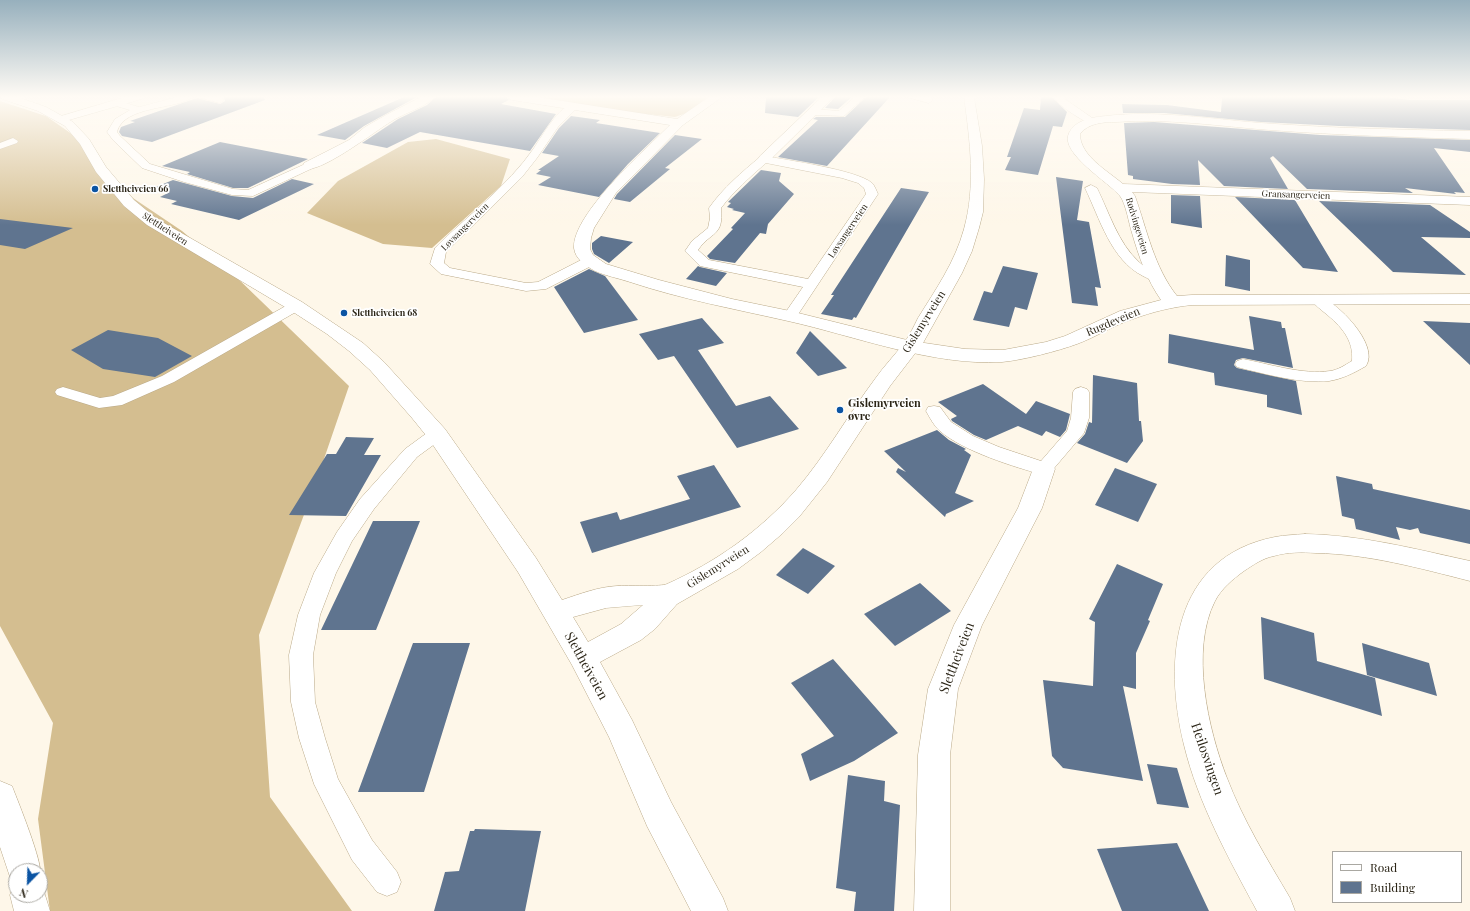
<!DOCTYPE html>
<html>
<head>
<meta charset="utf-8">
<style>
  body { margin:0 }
  #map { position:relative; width:1470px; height:911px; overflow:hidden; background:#fef7e9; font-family:"Playfair Display",serif }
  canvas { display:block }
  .legend { position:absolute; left:1332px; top:851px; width:130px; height:52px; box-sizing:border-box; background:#fff; border:1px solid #aaa8a2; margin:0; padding:5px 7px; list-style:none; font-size:12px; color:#2b2517 }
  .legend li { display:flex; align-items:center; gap:8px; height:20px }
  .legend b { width:20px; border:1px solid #aaa8a2 }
  .north { position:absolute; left:8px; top:863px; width:40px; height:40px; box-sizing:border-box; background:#fff; border:1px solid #aaa8a2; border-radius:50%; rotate:203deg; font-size:11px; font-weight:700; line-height:16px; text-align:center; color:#2b2517 }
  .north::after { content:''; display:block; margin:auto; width:14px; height:18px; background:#0b54a3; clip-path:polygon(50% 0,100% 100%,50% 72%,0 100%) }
</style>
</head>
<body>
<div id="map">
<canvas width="1470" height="911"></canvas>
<ul class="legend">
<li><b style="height:5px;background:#fff"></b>Road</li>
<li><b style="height:11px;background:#5f748f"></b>Building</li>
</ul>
<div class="north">N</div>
</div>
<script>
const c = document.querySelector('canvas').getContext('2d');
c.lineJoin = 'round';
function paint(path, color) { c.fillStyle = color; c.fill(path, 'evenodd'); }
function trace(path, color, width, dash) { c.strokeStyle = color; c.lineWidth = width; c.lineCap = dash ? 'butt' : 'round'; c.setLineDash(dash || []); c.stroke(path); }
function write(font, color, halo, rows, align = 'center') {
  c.font = font + ' "Playfair Display",serif'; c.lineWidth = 3.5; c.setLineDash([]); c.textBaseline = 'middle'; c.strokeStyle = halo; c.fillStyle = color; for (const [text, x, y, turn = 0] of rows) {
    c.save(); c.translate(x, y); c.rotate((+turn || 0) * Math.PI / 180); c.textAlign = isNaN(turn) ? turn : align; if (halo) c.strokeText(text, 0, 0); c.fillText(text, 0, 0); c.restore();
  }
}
paint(new Path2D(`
  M513,97H717L701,108L675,117L588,108Z
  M0,101L46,116L79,139L99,167L133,198L182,231L231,272L349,386L314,488L259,635L270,797L352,911H50L38,819L53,723L0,626Z
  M436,139L510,159L501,186L432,248L383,244L307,213L338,181L408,142Z`), '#d4be90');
paint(new Path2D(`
  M224,97H264L265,100L152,142L122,136L119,132L121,127L135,122L130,121L197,98L220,104L225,101Z
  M404,97H417L364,126L345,140L317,135Z
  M436,97H506L509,100L501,104L556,114L530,151L420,132L387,148L362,143L398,119L427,105Z
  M766,97H819L798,117L765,113Z
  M835,97H852L838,109L825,108Z
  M866,97H890L827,166L778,157L818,120L813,119L816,117H845Z
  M1041,97H1052L1067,112L1062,127L1053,126L1038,175L1005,170L1011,157H1007L1024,108L1040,110Z
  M1222,97H1388L1410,100H1470V130L1339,126L1261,122L1164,113H1123L1122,104L1167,105L1221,112Z
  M571,116L600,120L596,123L660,133L628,164L599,197L538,185L551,177L536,174L541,170H538L559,156L542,153L559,128Z
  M1154,122L1320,135L1470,140V152L1434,148L1465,193L1454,192L1456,194L1405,188L1413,193L1307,189L1273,156L1270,158L1288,189L1224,186L1198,160L1200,185L1172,184L1133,179V176L1128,175L1124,123Z
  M675,135L702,139L665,168L670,169L630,202L614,199L617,194Z
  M220,142L308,159L248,188H233L187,174L190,172L162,166Z
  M761,170L781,173L779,181L794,194L768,224L766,234L760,233L735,263L710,259L707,256L733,229L731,228L745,213L732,210L734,209L727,207L731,203L728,202Z
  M1056,177L1083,181L1077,220L1089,222L1101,288L1095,287L1098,306L1072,303Z
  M292,179L314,184L239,220L171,204L177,201L160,197L170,192L153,188L173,180L232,196L253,198Z
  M901,188L929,192L856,318L854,317L852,320L821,314L834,295H831Z
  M1171,195L1200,196L1202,228L1171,223Z
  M1235,197L1295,200L1338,272L1303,268Z
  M1319,201L1430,205L1470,232V238L1421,237L1466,275L1393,272Z
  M0,219L73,228L25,249L0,245Z
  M601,236L633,242L609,263L594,254L592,249V243Z
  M1226,255L1250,260V291L1225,286Z
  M698,266L700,267L727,273L716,286L686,279Z
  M1003,266L1038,273L1027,310L1015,307L1009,327L973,320L984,291L992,293Z
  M589,269L605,276L638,320L584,333L554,287Z
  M1249,316L1281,322L1282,328H1285L1293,368L1243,358L1236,360L1234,365L1237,368L1296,381L1302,415L1267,407V395L1215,385L1214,373L1168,363L1169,334L1254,350Z
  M702,318L724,343L698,350L736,406L770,396L799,429L737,448L674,356L658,360L639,334Z
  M1423,321L1470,323V365Z
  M108,330L158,338L192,356L155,377L103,369L71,350Z
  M810,331L847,368L818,376L796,353Z
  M1093,375L1137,383L1139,421H1141L1143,441L1127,463L1077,443L1085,434L1089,422L1092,423Z
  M983,384L1026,414L1036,401L1070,414L1066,430L1060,437L1046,431L1042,436L1018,426L986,440L974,435L952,421L951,419L957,416L938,402Z
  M937,430L949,440L966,449L964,450L971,455L955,493L974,501L946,514L945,517L896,472L898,468L906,472L884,451Z
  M346,437L374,438L364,455H381L346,516L289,515L327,454H336Z
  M714,465L741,507L592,553L580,522L617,512L620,520L690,499L677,476Z
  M1115,468L1157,484L1138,522L1095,505Z
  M1336,476L1372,484L1373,489L1470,510V544L1420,533L1418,528L1410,530L1396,527L1400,540L1356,529L1354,519L1342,516Z
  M373,521H420L376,630H321Z
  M803,548L835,566L808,594L776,575Z
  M1117,564L1163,584L1148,620L1150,621L1136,653V689L1123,686L1143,781L1063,768L1052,756L1043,680L1093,686L1095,622L1089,619Z
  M920,583L951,611L895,646L864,614Z
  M1261,617L1314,633L1317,661L1375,678L1382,716L1264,679Z
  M413,643H470L424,792H358Z
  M1362,643L1429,663L1437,696L1367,675Z
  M833,659L898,733L854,761L810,781L801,754L834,736L791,683Z
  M1147,764L1177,768L1189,808L1157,804Z
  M848,775L885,781L884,801L900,805L894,911H854L856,892L836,888Z
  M475,829L541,831L525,911H434L445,872L459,871L470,831H474Z
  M1177,843L1209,911H1122L1097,849Z`), '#5f748f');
const service = new Path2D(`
  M177,97H193C176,110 124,105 117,132L120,136L150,164L233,189L248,190L305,164H313L314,166L313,168L253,196L232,195L184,182L142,168L113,140L107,132L115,119L130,110L116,106L114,104L119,101L139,107Z
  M198,97H221L224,100L220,103Z
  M855,97H865L844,116L814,115L809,112L814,109L839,111Z
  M907,97H930L933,100L929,103Z
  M1053,97H1062L1098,122L1096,124C1088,126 1058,105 1053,97Z
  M574,103L579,106L558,127L537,158L522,177L446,252L444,263L450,268L526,283L538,282L585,258H595L597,261L595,264L546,289L526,291L441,274L430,264L435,248C468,215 507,187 534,148C543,135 558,107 574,103Z
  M13,138L18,141L17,143L0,149V143Z
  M764,156C787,160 857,170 872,183C875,186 876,190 878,194L795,319L790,320L785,319L783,316L803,287L700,266L685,251L692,241L708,228L710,218L709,208C723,188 742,172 760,157ZM766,163L842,178L858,183L864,188L866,194L808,279L709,260L698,250C711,231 724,237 721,208C734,191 750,177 766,163Z
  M1091,185L1097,188C1109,212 1118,243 1139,262C1145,268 1153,271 1161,274L1163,277L1161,280C1154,282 1149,279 1143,276C1111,260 1100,219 1085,188Z
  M1318,296C1337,301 1380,345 1366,366C1354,373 1342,379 1329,381C1301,384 1264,374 1237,367L1235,364L1237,361L1243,359C1269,364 1303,375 1330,371C1338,370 1345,365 1352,361C1354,340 1341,326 1325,313C1320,309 1315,305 1311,300L1313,297Z
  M296,302L301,303L303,306L301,309L174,382L122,405L99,408L57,395L55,392L57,389L63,387L100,398L113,396L162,376L291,303Z
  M1081,387L1087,389L1089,392V418L1084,433L1050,473L1044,475C1014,467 963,451 940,431C934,426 930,418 926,411L928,407L934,406L940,407L951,422L973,436L999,447L1041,461L1067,431L1071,418L1073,392L1075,389Z
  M437,428L443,430L446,434L443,438L417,457L374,509L352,541L336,573L320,615L313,655L315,702L325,738L338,779L372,840L397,872L401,882L397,892L387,896L377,892L352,860L314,784L299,738L291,702L289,655L298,615L314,573L337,532L360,499L405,449L431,430Z`);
const minor = new Path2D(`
  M125,97H143L142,99L62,122L58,121L56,119L58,117Z
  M421,97H435C426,107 404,113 392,121C375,131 322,173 304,169L303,166L304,163L349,140L365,127L386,115Z
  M507,97H537L677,119L709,97H722L683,125L616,193L594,228L591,238L590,249L593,255L606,264L659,280L732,299L790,311L911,341L965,349L1003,350L1046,342L1065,336L1120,311L1161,300C1147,280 1139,257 1132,233C1129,224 1126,204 1120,196C1110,183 1059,153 1069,133C1075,120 1093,117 1106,116C1157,110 1210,119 1261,123C1330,128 1400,130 1470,131V139C1403,137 1337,135 1270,130C1219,126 1167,118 1116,122C1104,122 1088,123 1080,134C1080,156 1108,171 1123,184L1470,197V205L1132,192L1135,196C1147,230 1154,267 1177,296L1192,295L1470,294V304L1192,305C1172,307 1152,312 1133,319C1114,325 1096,337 1077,344C1058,351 1023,360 1002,362C932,366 855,336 788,321C735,309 681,299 630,282C618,278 606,276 595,271C586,266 575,259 574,248C572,214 647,148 670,125L512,100Z
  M822,97H834L768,162H760L758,159L760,156Z
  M1044,462L1052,464L1055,469L1042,508L982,625L958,689L950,755V911H914L918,755L928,689L954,625L1018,508L1033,469L1036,464Z
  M1305,534C1362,535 1415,549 1470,561V581C1419,568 1368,554 1316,553C1302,552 1287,552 1274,556C1263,558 1253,565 1244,571C1233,579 1221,589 1215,601C1190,650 1208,729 1227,778C1243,820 1267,859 1290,898L1295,911H1257C1229,859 1198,803 1184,745C1163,660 1172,557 1275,537C1285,535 1295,535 1305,534Z`);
const tertiary = new Path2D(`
  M1,97H18L46,107L73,122L89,139L106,167L134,200L157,219L302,302L363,343L384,362L445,429L536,558L562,600C580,594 598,587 617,586C627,585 662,587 667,584C716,562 760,531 796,490C826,455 848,415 875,379C884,366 895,355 904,343C910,335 914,326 918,318C936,289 955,262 964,229C976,186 970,141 964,97H974L982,146L984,179L983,212L979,228L972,251L962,273L923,343L890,386L827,482L799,517L783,533L761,552L738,569L677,604L655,629L641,640L600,662L632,720L671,802L723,898L728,911H691L647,826L609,737L572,665L518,572L429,439L412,418L370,370L349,351L327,334L290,310L147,225L124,206L96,172L80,144L65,126L38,111L2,99ZM643,605L621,624L588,642L573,617L606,608Z
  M0,781L12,786C17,799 44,865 40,875V871H16V895H40L41,882L50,911H14L10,895L14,885L12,883L0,847Z`);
trace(service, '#baa988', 1);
trace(minor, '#baa988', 1);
trace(tertiary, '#baa988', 1);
paint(service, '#fff');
paint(minor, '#fff');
paint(tertiary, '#fff');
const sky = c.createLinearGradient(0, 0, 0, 225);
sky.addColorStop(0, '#97b0bd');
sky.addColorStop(0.43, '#fffbf5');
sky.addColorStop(1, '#fffbf500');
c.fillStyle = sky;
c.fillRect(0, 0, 1470, 225);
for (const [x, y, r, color] of [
  [95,189,4,"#0b54a3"],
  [344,313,4,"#0b54a3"],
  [840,410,4,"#0b54a3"]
]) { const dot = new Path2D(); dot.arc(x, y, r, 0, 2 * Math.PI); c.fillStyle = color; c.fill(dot); trace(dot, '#fff', 1.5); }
write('bold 9px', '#2b2517', '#fff', [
  ["Slettheiveien 66",103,189],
  ["Slettheiveien 68",352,313]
], 'left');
write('9px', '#2b2517', '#fff', [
  ["Gransangerveien",1296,195,2],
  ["Rødvingeveien",1137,226,73],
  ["Løvsangerveien",465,227,-45],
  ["Slettheiveien",165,229,33],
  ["Løvsangerveien",848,231,-56]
]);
write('11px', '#2b2517', '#fff', [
  ["Gislemyrveien",924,322,-58],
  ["Rugdeveien",1113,322,-23],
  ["Gislemyrveien",718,567,-32]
]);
write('bold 11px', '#2b2517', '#fff', [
  ["Gislemyrveien",848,404],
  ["øvre",848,417]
], 'left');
write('13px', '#2b2517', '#fff', [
  ["Slettheiveien",957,658,-69],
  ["Slettheiveien",586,666,61],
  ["Heilosvingen",1207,759,71]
]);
</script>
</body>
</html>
